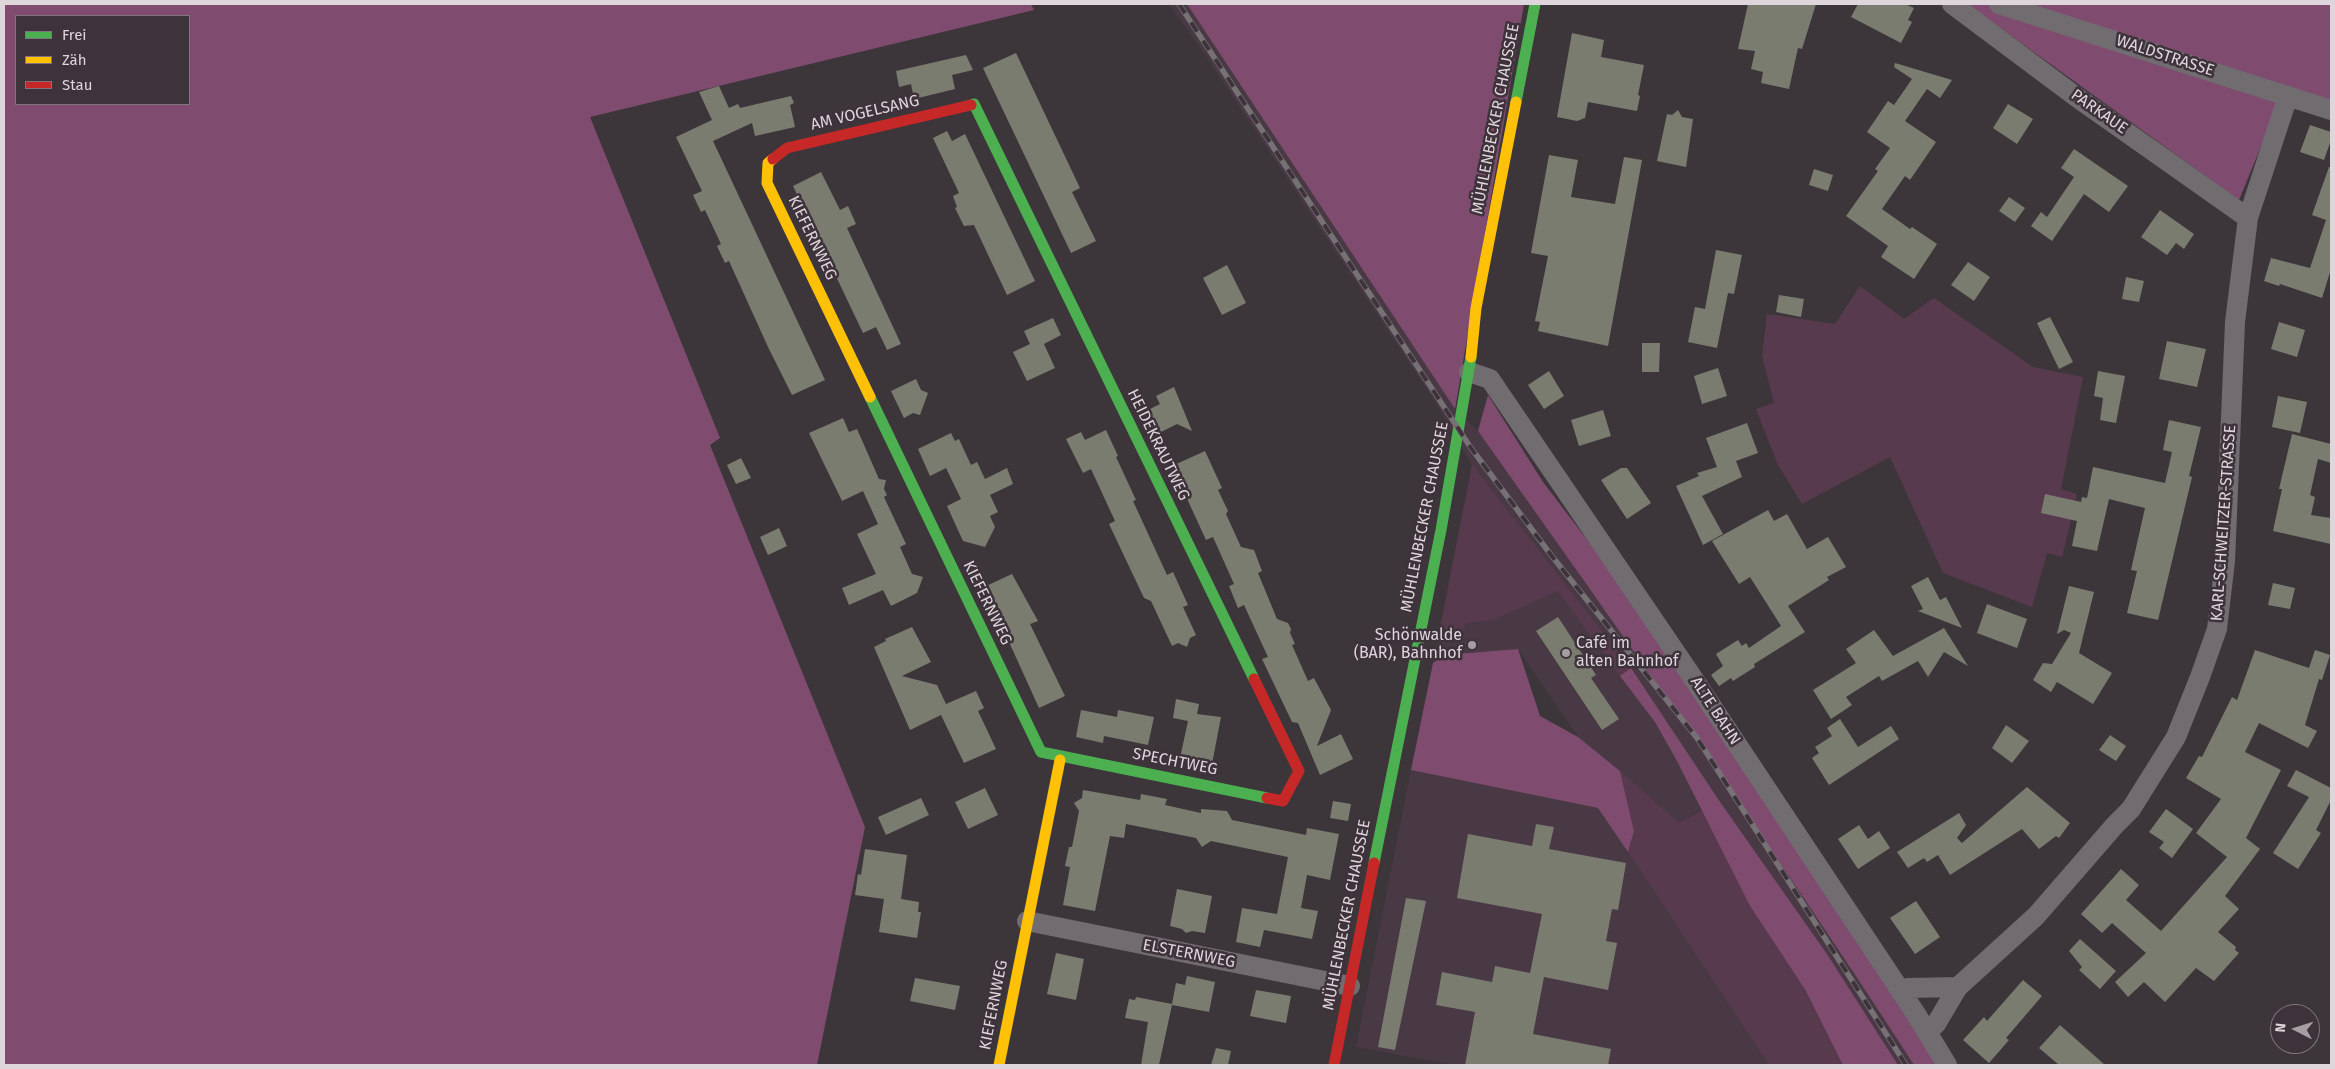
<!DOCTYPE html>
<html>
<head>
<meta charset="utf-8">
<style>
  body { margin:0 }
  #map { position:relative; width:2335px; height:1069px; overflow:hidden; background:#3c363a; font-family:"Fira Sans",sans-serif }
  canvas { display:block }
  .frame { position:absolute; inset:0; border:5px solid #ded6db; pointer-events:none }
  .legend { position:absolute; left:15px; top:15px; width:175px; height:90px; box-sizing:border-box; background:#3f333b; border:1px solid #7f747b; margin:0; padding:6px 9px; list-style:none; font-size:15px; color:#ded6db }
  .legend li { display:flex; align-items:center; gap:10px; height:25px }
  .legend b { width:25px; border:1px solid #7f747b }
  .north { position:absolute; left:2270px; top:1004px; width:50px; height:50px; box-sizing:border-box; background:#3f333b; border:1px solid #7f747b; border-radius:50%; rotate:275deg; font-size:14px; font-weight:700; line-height:20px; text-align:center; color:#ded6db }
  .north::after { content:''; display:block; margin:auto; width:18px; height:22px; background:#a59ea3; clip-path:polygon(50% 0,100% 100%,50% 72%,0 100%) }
</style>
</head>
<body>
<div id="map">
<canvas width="2335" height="1069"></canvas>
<div class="frame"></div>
<ul class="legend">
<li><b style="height:6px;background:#4caf50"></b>Frei</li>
<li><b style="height:6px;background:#ffc107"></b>Zäh</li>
<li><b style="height:6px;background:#c62828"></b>Stau</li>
</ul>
<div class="north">N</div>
</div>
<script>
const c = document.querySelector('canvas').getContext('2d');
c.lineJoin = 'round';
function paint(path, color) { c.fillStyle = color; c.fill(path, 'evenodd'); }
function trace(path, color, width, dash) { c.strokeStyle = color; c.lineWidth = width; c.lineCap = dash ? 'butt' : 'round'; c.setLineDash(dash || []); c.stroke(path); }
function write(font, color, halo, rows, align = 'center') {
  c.font = font + ' "Fira Sans",sans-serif'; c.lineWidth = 5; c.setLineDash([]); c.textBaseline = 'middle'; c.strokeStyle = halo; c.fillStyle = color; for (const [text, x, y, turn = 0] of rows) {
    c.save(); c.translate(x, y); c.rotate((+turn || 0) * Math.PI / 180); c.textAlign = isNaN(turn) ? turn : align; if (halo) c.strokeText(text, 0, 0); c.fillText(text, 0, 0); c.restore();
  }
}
paint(new Path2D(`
  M1169,4H1187L1455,409L1478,431L1655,680L1836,944L1914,1065H1898L1827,954L1718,799L1666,831H1634L1620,771L1578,737L1518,649L1444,655L1433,663L1472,465L1434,400L1206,56Z
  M1411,770L1599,808L1769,1065H1454L1356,1047Z`), '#493944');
paint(new Path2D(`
  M1860,286L1904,319L1934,298L2033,367L2083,377L2061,489L2077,494L2062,557L2047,553L2032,607L1943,573L1890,457L1802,504L1777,463L1756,409L1774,403L1762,356L1767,314L1835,324Z
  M1472,465L1631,668L1620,676L1558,591L1493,620L1465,623L1464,629L1449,631L1448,636L1440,629Z
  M1620,771L1679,823L1702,810L1750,906L1806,991L1843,1065H1769L1628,852L1634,831Z`), '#583a4f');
paint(new Path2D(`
  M4,4H1031L1034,10L590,117L720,438L710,445L865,827L817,1065H4ZM189,16V104H16V16Z
  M1187,4H1524L1455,409Z
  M1967,4H2331V102L2286,86L2239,200Z
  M1488,395L1543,482L1601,558L1942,1065H1914C1775,849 1626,640 1478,431Z
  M1518,649L1540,716L1578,737L1620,771L1634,831L1628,852L1598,808L1411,770L1433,663L1444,655Z
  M1631,668L1718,799L1827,954L1898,1065H1843L1806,991L1750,906L1677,761L1655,722L1620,676Z`), '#7f4c70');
paint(new Path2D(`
  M1748,4H1816L1802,49L1798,48L1789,89L1761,83L1763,72L1751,69L1755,51L1738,49Z
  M1858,4H1905L1914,8L1908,20L1912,22L1901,43L1851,17Z
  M1572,33L1604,40L1601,57L1644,65L1638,95L1640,96L1637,111L1588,102L1585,118L1577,121L1557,117Z
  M1016,53L1080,188L1072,192L1096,241L1071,253L983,68Z
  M966,55L973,70L952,75L955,89L914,99L911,84L899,87L896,71Z
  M1895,63L1952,80L1940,98L1927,89L1905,121L1936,142L1910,180L1905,176L1882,209L1910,229L1912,227L1937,244L1914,279L1881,257L1888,246L1846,216L1878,171L1875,169L1890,148L1867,132L1888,101L1894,105L1912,79L1894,67Z
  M719,86L729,108L738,104L740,108L791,96L794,103L790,105L795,127L755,136L752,123L713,141L825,380L792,395L768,347L729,261L725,263L717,246L721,244L705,210L701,212L693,195L702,191L676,137L712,120L699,92Z
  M2008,104L2033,119L2017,144L1993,128Z
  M1678,110L1682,117L1693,119L1686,167L1657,161L1667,114L1672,115Z
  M2310,125L2331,132V140L2324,160L2300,152Z
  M947,131L952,141L965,134L1035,281L1007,295L974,225L964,226L955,208L957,207L953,196L959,193L933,138Z
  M2074,149L2128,186L2109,212L2084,194L2052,241L2031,226L2041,212L2047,217L2074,177L2061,168Z
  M1549,155L1578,160L1571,197L1615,204L1624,157L1642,160L1608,346L1538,331L1540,322L1535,321L1548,256L1531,253Z
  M2329,167H2331V269L2322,298L2280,284L2279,286L2264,281L2271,258L2310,268L2326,220L2312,215Z
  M1814,169L1833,175L1828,191L1809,185Z
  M821,172L840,210L848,206L856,224L847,228L901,344L887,350L876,327L863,333L793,186Z
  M2009,197L2025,208L2015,222L1999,211Z
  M2160,210L2194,234L2184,249L2176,243L2167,255L2141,237Z
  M1716,250L1742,255L1734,294L1728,293L1717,348L1688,342L1695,307L1705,309Z
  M1968,262L1990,277L1974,301L1951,285Z
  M1227,265L1246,303L1222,315L1203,278Z
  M2126,277L2144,281L2139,302L2122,299Z
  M1779,295L1804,299L1801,317L1776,312Z
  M2050,317L2073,362L2059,369L2037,323Z
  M1053,318L1061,335L1044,344L1055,368L1027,381L1013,352L1030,344L1024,331Z
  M2279,322L2305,330L2297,357L2271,349Z
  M2167,341L2206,349L2197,387L2159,379Z
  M1642,343H1660L1659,372H1642Z
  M1718,368L1727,396L1702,404L1694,376Z
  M1549,371L1564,396L1544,409L1528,385Z
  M2098,371L2125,376L2116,423L2100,420L2103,398L2094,396Z
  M916,379L921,390L928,393L920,415L913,413L904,418L891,391Z
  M1174,387L1192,431L1177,424L1157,434L1146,411L1160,404L1156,396Z
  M2278,396L2307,402L2300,433L2272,427Z
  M1603,410L1611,436L1579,446L1571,420Z
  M843,418L849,432L857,429L879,479L886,480L884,489L887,495L884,497L906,544L900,547L912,574L923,577L917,593L891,606L883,590L849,605L842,588L876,574L857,534L878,524L863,491L842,501L809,433Z
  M2169,420L2201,427L2189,476L2192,477L2158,620L2127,613L2137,571L2131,570L2145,508L2109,499L2097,551L2072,546L2077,521L2041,513L2045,494L2081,502L2082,497L2087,498L2093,467L2165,483L2172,452L2163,450Z
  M1747,423L1758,453L1736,461L1742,477L1702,496L1723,534L1703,545L1676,486L1699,476L1697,473L1717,467L1706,438Z
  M1106,430L1118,456L1116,457L1136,500L1133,501L1167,575L1173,572L1188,605L1183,607L1196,635L1190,638L1187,647L1178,643L1172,646L1151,601L1144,598L1109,524L1115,521L1091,469L1083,473L1066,439L1081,432L1085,440Z
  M951,433L955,441L959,439L971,465L977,462L985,479L1007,468L1013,484L990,495L998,512L990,516L995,527L985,547L963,541L947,506L961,499L946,468L930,476L918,449Z
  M2292,434L2331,444V463L2318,459L2310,495L2315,497L2311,515L2331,518V544L2273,531L2282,489H2279Z
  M1205,451L1222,488L1218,490L1228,511L1226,514L1241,547L1254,550L1262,571L1258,573L1277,619L1288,623L1291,629L1290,633L1295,644L1292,645L1308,681L1314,678L1331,710L1317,746L1341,734L1353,759L1320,775L1298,723L1292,722L1262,659L1268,657L1244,605L1238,608L1229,586L1234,584L1213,537L1206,540L1172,466Z
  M741,458L751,478L736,484L727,465Z
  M1621,468H1627L1651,503L1627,519L1601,480Z
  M1768,510L1774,521L1787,514L1807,549L1828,537L1846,567L1827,577L1829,580L1788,606L1805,632L1754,664L1755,667L1733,681L1731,678L1719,686L1711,675L1723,666L1716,654L1738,640L1742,646L1746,643L1749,648L1781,626L1750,577L1739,584L1712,541Z
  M779,528L787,546L768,555L760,537Z
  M1012,574L1038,621L1030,624L1065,696L1039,708L984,587Z
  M1928,577L1940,600L1946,597L1962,628L1918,611L1923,609L1911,586Z
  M2273,583L2295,588L2290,609L2268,605Z
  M2069,586L2094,592L2079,653L2112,673L2093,704L2057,682L2051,692L2033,680L2043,663L2052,664L2071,633L2064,630L2057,634Z
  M1987,604L2027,619L2017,648L1977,633Z
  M1558,617L1596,675L1591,678L1619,719L1602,730L1536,631Z
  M912,627L931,662L902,676L937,685L946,704L976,691L984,708L978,711L996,749L964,763L941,715L910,730L874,647L886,641L885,639Z
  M1944,628L1968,666L1944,652L1928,677L1918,661L1882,681L1879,676L1846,697L1852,705L1831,719L1813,690L1856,663L1846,649L1874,630L1893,656Z
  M2255,650L2309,668L2315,650L2330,655L2322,680L2319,679L2305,725L2317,731L2308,748L2259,723L2245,752L2281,770L2246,838L2260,849L2225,896L2239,909L2218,932L2236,947L2235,950L2239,953L2214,981L2196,968L2165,1002L2144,982L2128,997L2115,982L2146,953L2112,923L2102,933L2081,914L2121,869L2139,885L2126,900L2161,931L2227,857L2196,833L2221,799L2186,778L2199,756L2202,757L2232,697L2237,700Z
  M1176,699L1199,704L1197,714L1221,717L1212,764L1180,758L1188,721L1173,718Z
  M1081,710L1117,717L1118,710L1154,717L1148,745L1104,736L1103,743L1076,737Z
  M1840,719L1858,747L1891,726L1899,739L1829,785L1812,758L1819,753L1815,747L1832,736L1827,728Z
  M2006,725L2029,741L2012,763L1992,748Z
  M2110,735L2126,746L2116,761L2099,750Z
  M2296,770L2331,788V800L2316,830L2321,833L2298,869L2273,853L2309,797L2287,786Z
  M2027,787L2070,823L2059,838L2056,836L2039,849L2022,829L1950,875L1938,855L1927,862L1924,858L1908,868L1897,852L1959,813L1966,825L1957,838L1962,843Z
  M985,788L998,815L968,829L955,802Z
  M1083,790L1140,800L1141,794L1167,799L1165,805L1201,813V809L1227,811L1232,820L1306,835L1307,828L1339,834L1330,880L1307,875L1301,908L1318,911L1312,939L1264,930L1260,947L1236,942L1242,908L1277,914L1288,857L1211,841L1202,847L1196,838L1126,824L1124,838L1110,836L1095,911L1063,905L1070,867L1065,866L1069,847H1072L1079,811L1074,803L1082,798Z
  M921,798L929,815L886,835L878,817Z
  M1333,801L1351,804L1348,821L1330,818Z
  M2166,809L2193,829L2172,858L2159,848L2164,842L2149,832Z
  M1536,824L1554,827L1549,849L1626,863L1618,910L1612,909L1606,941L1617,943L1608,990L1544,977L1533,1034L1611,1049L1608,1065H1465L1475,1012L1436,1005L1442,972L1492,982L1495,966L1530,973L1542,914L1457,898L1468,834L1532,846Z
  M1859,825L1868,839L1879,831L1890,848L1858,869L1838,839Z
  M865,849L907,855L901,899L919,902L918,912H921L917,938L879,932L884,899L855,895L858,874L861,875Z
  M1177,889L1212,896L1205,933L1192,931L1186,933L1182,929L1170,926Z
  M1406,898L1426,901L1395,1050L1378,1047Z
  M1916,901L1940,937L1915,954L1890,918Z
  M2080,939L2116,971L2100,989L2079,970L2082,967L2069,951Z
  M1056,953L1084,959L1076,1000L1047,994Z
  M1187,976L1215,982L1209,1012L1172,1005L1159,1065H1141L1148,1022L1125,1018L1129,999L1135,1000L1136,997L1172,1004L1176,983L1185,985Z
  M915,978L960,986L955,1010L910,1001Z
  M2023,980L2042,996L2006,1038L2009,1040L1989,1063L1963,1040L1984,1017L1987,1021Z
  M1256,990L1291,996L1286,1023L1250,1016Z
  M2060,1025L2105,1065H2059L2039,1048Z
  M1216,1048L1231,1051L1228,1065H1211Z`), '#7b7c70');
trace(new Path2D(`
  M1952,4L2075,96L2248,218
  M1999,4L2331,110
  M1469,372L1490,379L1693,678L1916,1014L1947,1065
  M1027,921L1350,986
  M1901,991L1908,988L1958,987L2036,916L2115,825L2131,809L2176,737L2200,677L2217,629L2225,561L2235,322L2248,218L2288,96
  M1926,1031L1936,1024L1958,987`), '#716c70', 20);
trace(new Path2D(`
  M1516,102L1535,4
  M971,105L974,104L1254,679
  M870,397L1041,752L1061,756L1060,760
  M1061,756L1267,798
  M1374,863L1441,530L1471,357`), '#4caf50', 11);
trace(new Path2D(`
  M773,159L768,163L767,183L870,397
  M1471,357L1476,308L1516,102
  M999,1065L1060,760`), '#ffc107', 11);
trace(new Path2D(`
  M773,159L787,148L971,105
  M1254,679L1299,771L1283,801L1267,798
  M1334,1065L1374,863`), '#c62828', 11);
const rail = new Path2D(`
  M1179,4L1471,448L1551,555L1697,738L1906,1065`);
trace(rail, '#757174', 5.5);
trace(rail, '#3f333b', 4, [11]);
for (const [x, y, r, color] of [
  [1472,645,5,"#a59ea3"],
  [1566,653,5,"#a59ea3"]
]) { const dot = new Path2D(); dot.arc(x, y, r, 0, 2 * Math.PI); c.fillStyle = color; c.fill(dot); trace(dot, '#3f333b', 2); }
write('16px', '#ded6db', '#3f333b', [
  ["WALDSTRASSE",2165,56,18],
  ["PARKAUE",2099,112,35],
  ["AM VOGELSANG",865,113,-13],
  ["MÜHLENBECKER CHAUSSEE",1496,119,-79],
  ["KIEFERNWEG",812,238,64],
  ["HEIDEKRAUTWEG",1158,445,64],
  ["MÜHLENBECKER CHAUSSEE",1425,517,-79],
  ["KARL-SCHWEITZER-STRASSE",2224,523,-86],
  ["KIEFERNWEG",987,603,64],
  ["ALTE BAHN",1715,711,57],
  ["SPECHTWEG",1175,762,11],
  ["MÜHLENBECKER CHAUSSEE",1347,915,-79],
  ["ELSTERNWEG",1189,954,11],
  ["KIEFERNWEG",994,1005,-79]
]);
write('16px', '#ded6db', '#3f333b', [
  ["Schönwalde",1462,636],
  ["(BAR), Bahnhof",1462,654],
  ["Café im",1576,644,"left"],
  ["alten Bahnhof",1576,662,"left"]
], 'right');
</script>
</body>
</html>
